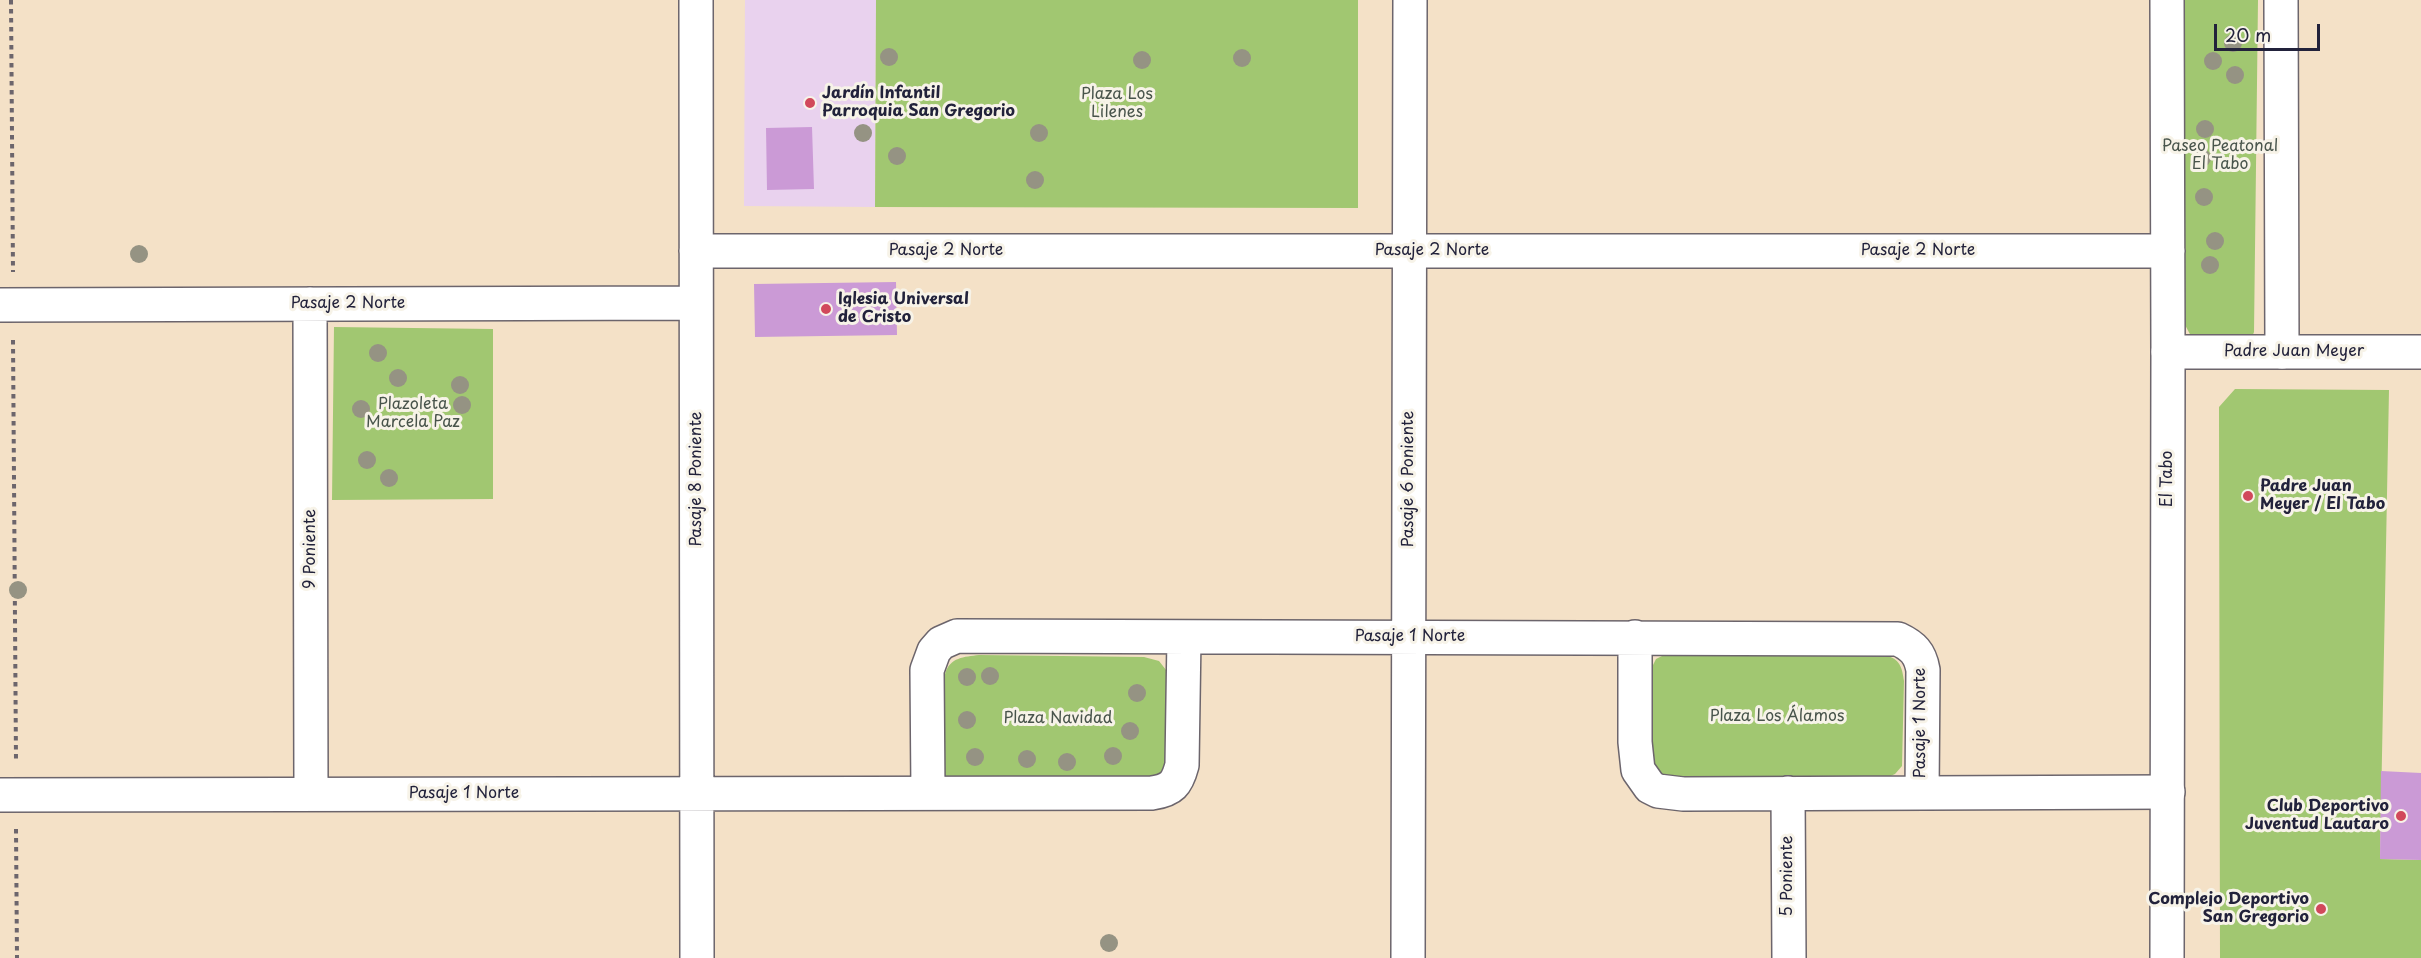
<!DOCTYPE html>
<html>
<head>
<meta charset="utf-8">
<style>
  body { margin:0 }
  #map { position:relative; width:2421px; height:958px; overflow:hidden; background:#f4e1c7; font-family:"Playpen Sans",sans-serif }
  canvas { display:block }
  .scale { position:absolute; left:2214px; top:24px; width:106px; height:27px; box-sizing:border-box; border:3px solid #22223b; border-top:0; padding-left:8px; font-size:18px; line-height:21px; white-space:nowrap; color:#22223b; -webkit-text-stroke:4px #f7f3e8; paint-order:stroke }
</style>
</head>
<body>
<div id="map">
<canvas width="2421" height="958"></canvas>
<div class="scale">20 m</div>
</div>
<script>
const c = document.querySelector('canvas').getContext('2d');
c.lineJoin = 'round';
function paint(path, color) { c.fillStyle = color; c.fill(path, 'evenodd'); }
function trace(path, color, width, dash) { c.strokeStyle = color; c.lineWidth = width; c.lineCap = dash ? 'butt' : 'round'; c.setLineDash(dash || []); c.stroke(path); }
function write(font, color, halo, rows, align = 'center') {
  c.font = font + ' "Playpen Sans",sans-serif'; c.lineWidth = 6; c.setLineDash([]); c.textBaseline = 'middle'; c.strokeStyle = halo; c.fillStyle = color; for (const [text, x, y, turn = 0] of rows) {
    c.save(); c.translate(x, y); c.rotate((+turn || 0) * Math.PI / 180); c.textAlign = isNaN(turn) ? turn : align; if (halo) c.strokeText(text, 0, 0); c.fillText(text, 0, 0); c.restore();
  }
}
paint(new Path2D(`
  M745,0H876L875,207L744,206Z`), '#e9d2ee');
paint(new Path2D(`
  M876,0H1358V208L875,207Z
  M2185,0H2258L2254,332L2251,340L2192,338L2184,323Z
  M334,327L493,329V499L332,500Z
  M2235,389L2389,390L2380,859L2421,860V958H2220L2219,407Z
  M1668,653L1885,655C1900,659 1902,667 1904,681L1902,766L1895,774L1884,779L1678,780C1663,776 1657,775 1651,760L1652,667L1656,659Z
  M979,655L1144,657L1159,661L1170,675L1171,757L1160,775L1153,780L947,778L944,776L943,770L945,674C950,657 964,657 979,655Z`), '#a1c771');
paint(new Path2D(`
  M812,127L814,189L767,190L766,128Z
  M896,282L897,335L755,337L754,284Z
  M2381,771L2421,773V860L2380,859Z`), '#cb9ad6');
const minor = new Path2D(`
  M696,0L697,958
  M2167,0L2168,352
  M2281,0L2282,352
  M696,251H2168
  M310,304L311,794
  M0,305L696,303
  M1635,637V742L1638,770L1650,787L1658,791L1683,794L2168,792
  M928,793L927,670L934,651L941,643L957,636L1898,639C1913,646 1920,653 1923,670L1922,793
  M1788,793L1789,958
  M0,795L1152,793C1172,790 1177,784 1182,765L1184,637
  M1408,958L1410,0`);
const tertiary = new Path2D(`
  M2167,958L2168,352H2421`);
trace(minor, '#6c656c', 36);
trace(tertiary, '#6c656c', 36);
trace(new Path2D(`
  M11,0L13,272
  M13,340L16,761
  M16,829L17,958`), '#6c656c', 4, [4.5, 4.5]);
trace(minor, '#fff', 33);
trace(tertiary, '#fff', 33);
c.fillStyle = '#959383';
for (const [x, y] of [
  [2233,43],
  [889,57],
  [1242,58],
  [1142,60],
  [2213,61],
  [2235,75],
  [2205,129],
  [863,133],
  [1039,133],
  [897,156],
  [2202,158],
  [1035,180],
  [2204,197],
  [2215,241],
  [139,254],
  [2210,265],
  [378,353],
  [398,378],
  [460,385],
  [462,405],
  [361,409],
  [367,460],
  [389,478],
  [18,590],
  [990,676],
  [967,677],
  [1137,693],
  [967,720],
  [1130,731],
  [1113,756],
  [975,757],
  [1027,759],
  [1067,762],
  [1109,943]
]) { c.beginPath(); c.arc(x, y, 9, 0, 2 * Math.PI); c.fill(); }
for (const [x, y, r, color] of [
  [810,103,6,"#d1495b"],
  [826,309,6,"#d1495b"],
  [2248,496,6,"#d1495b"],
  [2401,816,6,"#d1495b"],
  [2321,909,6,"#d1495b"]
]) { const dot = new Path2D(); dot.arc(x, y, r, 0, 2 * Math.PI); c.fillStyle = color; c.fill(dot); trace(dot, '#f7f3e8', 2); }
write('bold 16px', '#22223b', '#f7f3e8', [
  ["Jardín Infantil",822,94],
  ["Parroquia San Gregorio",822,112],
  ["Iglesia Universal",838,300],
  ["de Cristo",838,318],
  ["Padre Juan",2260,487],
  ["Meyer / El Tabo",2260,505],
  ["Club Deportivo",2389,807,"right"],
  ["Juventud Lautaro",2389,825,"right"],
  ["Complejo Deportivo",2309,900,"right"],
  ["San Gregorio",2309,918,"right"]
], 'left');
write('16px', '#48544b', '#f7f3e8', [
  ["Plaza Los",1117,95],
  ["Lilenes",1117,113],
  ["Paseo Peatonal",2220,147],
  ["El Tabo",2220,165],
  ["Plazoleta",413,405],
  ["Marcela Paz",413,423],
  ["Plaza Los Álamos",1777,717],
  ["Plaza Navidad",1058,719]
]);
write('16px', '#22223b', '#f7f3e8', [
  ["Pasaje 2 Norte",946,251],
  ["Pasaje 2 Norte",1432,251],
  ["Pasaje 2 Norte",1918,251],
  ["Pasaje 2 Norte",348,304],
  ["Padre Juan Meyer",2294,352],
  ["Pasaje 8 Poniente",697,479,-90],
  ["Pasaje 6 Poniente",1409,479,-90],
  ["El Tabo",2168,479,-90],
  ["9 Poniente",311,549,-90],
  ["Pasaje 1 Norte",1410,637],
  ["Pasaje 1 Norte",1921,723,-90],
  ["Pasaje 1 Norte",464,794],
  ["5 Poniente",1788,876,-90]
]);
</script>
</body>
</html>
